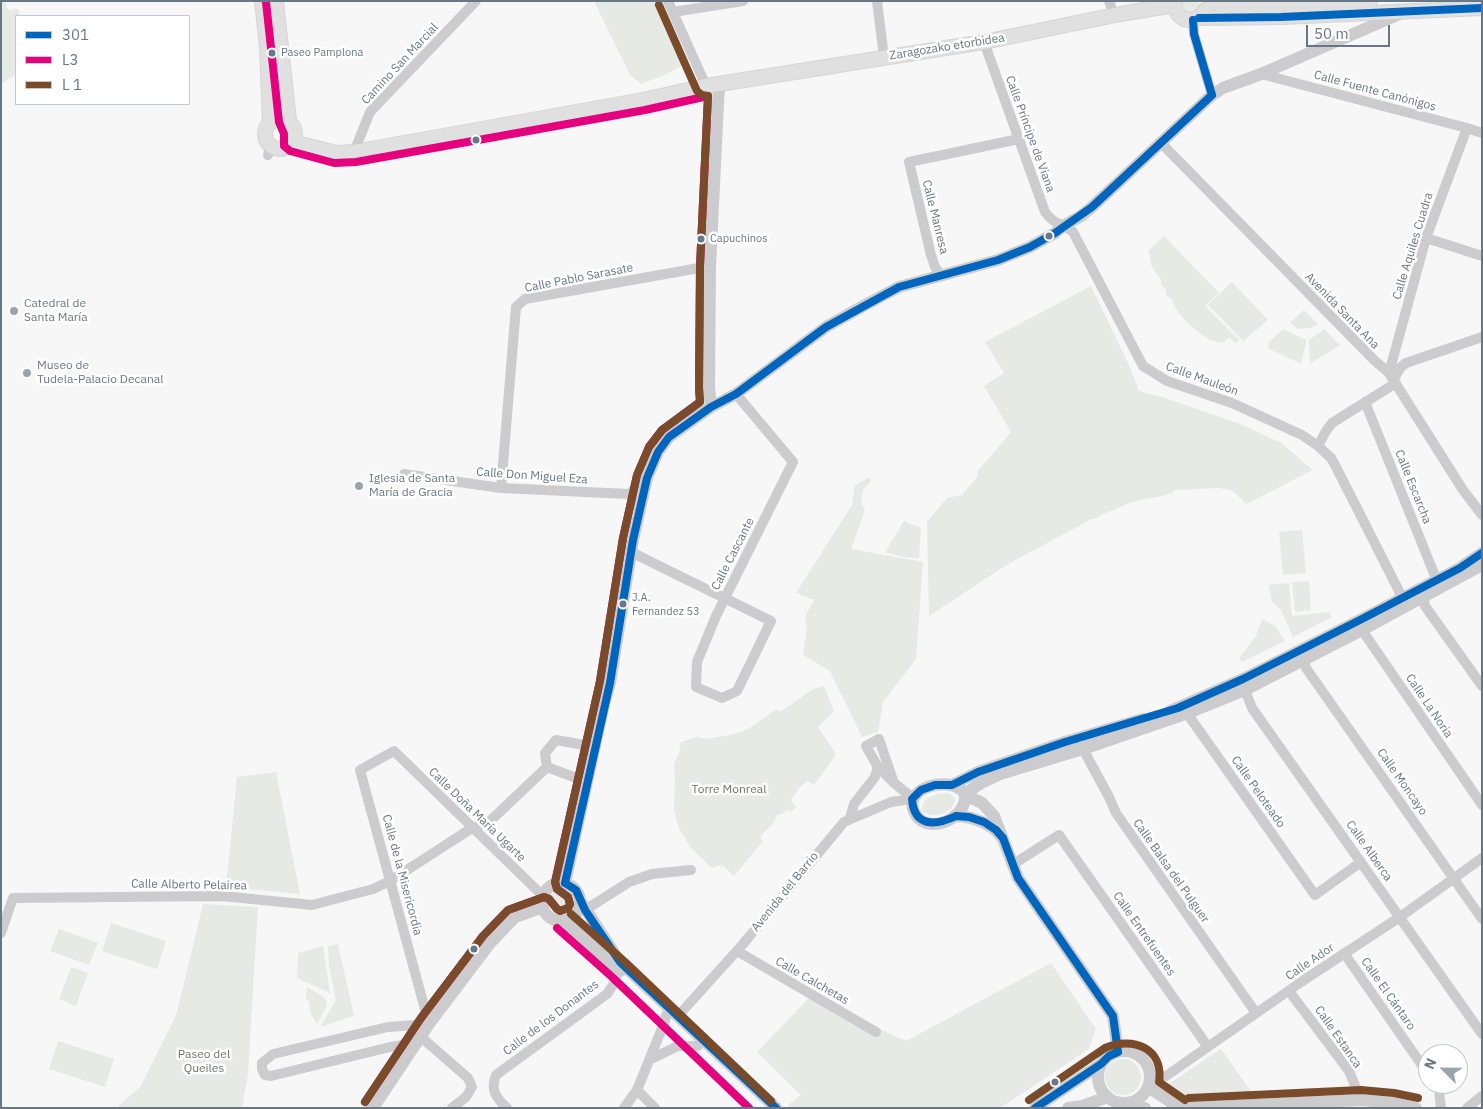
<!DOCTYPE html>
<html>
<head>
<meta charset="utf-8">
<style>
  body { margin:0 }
  #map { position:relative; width:1483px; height:1109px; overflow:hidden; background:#f7f7f7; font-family:"IBM Plex Sans",sans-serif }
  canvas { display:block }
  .frame { position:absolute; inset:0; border:2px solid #687786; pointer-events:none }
  .legend { position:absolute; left:15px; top:15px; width:175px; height:90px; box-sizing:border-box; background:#fff; border:1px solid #c3c9cf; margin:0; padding:6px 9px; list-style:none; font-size:15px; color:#687786 }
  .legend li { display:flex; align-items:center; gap:10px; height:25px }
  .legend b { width:25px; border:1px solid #c3c9cf }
  .north { position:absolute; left:1418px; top:1044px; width:50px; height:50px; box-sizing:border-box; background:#fff; border:1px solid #c3c9cf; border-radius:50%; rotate:293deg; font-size:14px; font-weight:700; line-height:20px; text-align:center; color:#687786 }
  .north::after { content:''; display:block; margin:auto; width:18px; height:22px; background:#9aa4ae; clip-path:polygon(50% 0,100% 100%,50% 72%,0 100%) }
  .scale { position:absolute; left:1306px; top:25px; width:84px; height:22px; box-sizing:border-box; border:2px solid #687786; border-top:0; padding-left:6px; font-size:15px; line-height:18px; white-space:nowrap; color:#687786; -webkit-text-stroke:4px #fff; paint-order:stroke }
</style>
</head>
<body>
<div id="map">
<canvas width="1483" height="1109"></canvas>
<div class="frame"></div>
<ul class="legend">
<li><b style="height:6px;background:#0065bd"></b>301</li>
<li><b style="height:6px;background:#e5007d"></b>L3</li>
<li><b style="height:6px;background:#7a4b2a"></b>L 1</li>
</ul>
<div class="north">N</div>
<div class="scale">50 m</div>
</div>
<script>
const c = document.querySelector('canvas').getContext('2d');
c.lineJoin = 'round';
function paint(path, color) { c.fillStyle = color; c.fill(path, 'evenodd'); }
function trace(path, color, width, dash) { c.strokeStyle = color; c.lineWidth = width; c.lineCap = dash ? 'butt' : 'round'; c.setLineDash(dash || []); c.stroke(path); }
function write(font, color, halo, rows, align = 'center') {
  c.font = font + ' "IBM Plex Sans",sans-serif'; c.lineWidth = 5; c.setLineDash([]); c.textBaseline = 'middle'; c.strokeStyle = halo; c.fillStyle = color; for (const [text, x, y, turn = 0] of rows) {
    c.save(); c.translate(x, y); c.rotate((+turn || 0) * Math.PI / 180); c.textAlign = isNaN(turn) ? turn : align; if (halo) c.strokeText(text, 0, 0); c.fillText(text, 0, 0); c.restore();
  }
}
paint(new Path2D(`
  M1,1H5L8,10L18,9L20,16H16V74L1,84Z
  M594,1H663L682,46L685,62C674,73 656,78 641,84L630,75Z
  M1182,1H1199L1198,10L1190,14C1183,12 1181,9 1182,1Z
  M1164,236L1219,293L1205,306L1239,340L1236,343L1229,338L1222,343C1218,342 1214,341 1210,340C1199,334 1173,312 1172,299L1166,295V290L1161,284V280L1151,265V260L1148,251Z
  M1232,282L1268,320L1243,341L1208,305Z
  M1091,286L1128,363L1139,391L1165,398L1243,425L1281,443L1313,470L1246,504L1233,491L1219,488L1175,490L1171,494L1132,502L1092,519L1008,564L929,616L927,522L947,498L962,495L978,476L977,472L1011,432L984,386L1004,373L985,342Z
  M1304,310L1318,324L1311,328L1298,329L1290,323Z
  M1283,329L1306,340C1307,347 1301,355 1302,364L1269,349L1268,343Z
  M1324,329L1340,345L1310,364L1309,340Z
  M869,477L871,482L863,490L861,503L865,510L851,549L923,562L916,659L883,702L878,732L862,737L830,671L803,655L807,628L805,616L814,600L796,593L852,505L855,485Z
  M904,521L921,528L919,558L902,557L885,552Z
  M1302,530L1306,573L1283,575L1279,532Z
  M1309,581L1311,610L1295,612L1292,582Z
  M1289,583L1292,616L1329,612L1332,617L1293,637L1281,610L1272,602L1269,585Z
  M1262,619L1275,626L1285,641L1242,662L1239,658L1256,636Z
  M824,686L834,711L818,727L835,752V756L814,785L807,781L799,788L791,800L796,807L790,812L789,810L776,816L775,821L760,837L763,841L734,876L722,865L712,868L690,847L679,828L674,810L675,778L674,764L679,753L681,742L697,737L706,739L735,734L748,729L777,709L780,712L813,689Z
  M276,772L300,894L226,887L237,777Z
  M948,793L955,798C956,812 933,821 922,811C921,796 936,794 948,793Z
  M549 901a13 13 0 1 1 26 0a13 13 0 1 1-26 0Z
  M203,904L258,907L248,1074L242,1108H116L141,1086L176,1016Z
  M111,923L166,941L157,969L102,951Z
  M59,929L98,943L89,965L50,951Z
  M338,944L354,1016L320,1027L336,1000L329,965L328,946Z
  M323,946L330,993L297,978L298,953Z
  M1051,963L1096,1029L1089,1049L1000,1108H791L788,1105L801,1095L757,1052L809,998L906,1041Z
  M71,967L88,973L76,1006L59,999Z
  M307,987L325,998L327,1006L317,1024L310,1012L309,1001L306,1000Z
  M58,1041L114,1059L105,1087L49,1069Z
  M1221,1049L1257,1100L1182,1102L1158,1091Z
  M1105 1077a18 18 0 1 1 36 0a18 18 0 1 1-36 0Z`), '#e6e9e4');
const secondary = new Path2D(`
  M262,1L267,48L270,122
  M276,1L289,121
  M1175,1C1173,21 1195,27 1205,10
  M1212,1L1222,5L1247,8L1370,1
  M1199,18L1281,17L1482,8
  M265 134a15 15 0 1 1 30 0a15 15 0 1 1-30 0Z
  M293,142L336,153L354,152L643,100L706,86L984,42L1120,14L1175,5`);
trace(secondary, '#d4d5d6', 16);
trace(new Path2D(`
  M668,1L706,86
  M877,1L884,57
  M1109,1L1114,15
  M673,12L743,1
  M1193,20L1194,34L1212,95
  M984,42L1045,212C1054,225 1063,223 1073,232L1143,366L1167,381L1232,403L1302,435L1318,446L1331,458L1335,465L1400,593L1399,599
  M1261,74L1467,128L1482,133
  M1161,142L1166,148L1374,360L1389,373L1463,490L1482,515
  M354,152L370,112L476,1
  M268,155L270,146
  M1426,238L1482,256
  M941,275L935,267L931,255L909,162L1019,139
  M1389,373L1426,238L1467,128
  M1393,380L1401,367L1406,363L1482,337
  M1365,402L1435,576L1434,581
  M1318,446L1326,431L1332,423L1396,383
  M404,474L501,488L629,494L640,510
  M501,488L516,307L525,299L710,266
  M629,494L647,478
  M632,552L643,558L771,621L737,691L722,698L696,687L697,662L716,616L793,462L736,394
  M1425,597L1424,602L1425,606L1482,686
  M1360,624L1362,630L1482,805
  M1304,660L1306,668L1482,919
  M1243,685L1252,708L1482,1034
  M1184,709L1315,895L1361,862
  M879,739L894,783L878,767L866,746Z
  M1084,742L1083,749L1109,797L1116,813L1256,1013
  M587,782L547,767L545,753L556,740L596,747
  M894,783L913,798
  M850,818L854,804L875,777L878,767
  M1012,865L1059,835L1208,1047
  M585,910L629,882L652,874L691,870
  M1,933L13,898L222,896L312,905L373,889L390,881L472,828L488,823L547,767
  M737,951L876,1032
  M1344,953L1428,1074
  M1289,991L1349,1071L1361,1100
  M678,1016L743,944L844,822L891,802L912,799
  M421,1037L468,1078L472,1087L466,1097L452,1108
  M417,1043L390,1047L271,1076L265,1075L262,1069V1063L273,1054L388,1027L429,1024L360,770L394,751L543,896
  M651,1059L678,1046H698
  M1149,1081L1166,1076L1304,980L1400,917L1482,858
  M1435,1084L1439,1090L1441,1108
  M637,1090L655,1108
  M507,1108C496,1098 490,1090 496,1075L607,994L615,982L618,969
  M624,1108L637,1090L665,1021L666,1015
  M1467,1108L1482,1096`), '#ccccce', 10);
trace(new Path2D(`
  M711,407L709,388L710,266L719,84
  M1170,711L1243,679L1360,620L1460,568L1482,553
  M952,785L978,772L1065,742L1143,719
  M956,816C974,817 989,822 1001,836
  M542 902a19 19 0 1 1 38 0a19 19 0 1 1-38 0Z
  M565,883L604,704L610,683L633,540L647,478L658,452L669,437L711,407L736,394L826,327L865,305L899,287L998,260L1030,247L1055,233L1063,226L1081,216L1092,207L1212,95L1223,88L1261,74L1404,12
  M581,902L620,962L776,1108
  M564,921L620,971
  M1098 1077a26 26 0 1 1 52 0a26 26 0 1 1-52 0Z
  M1118,1052L1113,1016L1018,878L994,816L982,803L965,795C967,820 924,837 914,811C903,787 952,774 965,794L981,783L1000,774L1083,749L1188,713L1245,690L1362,630L1482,565
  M1148,1087L1180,1108
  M1128,1103L1137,1108H1145
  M373,1108L429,1024L491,942L515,917L543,907
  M1035,1108L1101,1064
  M1068,1108L1082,1106L1108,1097
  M1189,1108L1361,1100L1393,1103L1416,1108`), '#ccccce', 12);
trace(secondary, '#e0e0e1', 14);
trace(new Path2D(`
  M1199,18L1281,17L1482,8
  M1193,20L1194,34L1212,95
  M956,816C935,826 914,827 912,799L921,790L935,785H952L978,772L1065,742L1178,708L1243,679L1360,620L1460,568L1482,553
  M956,816L969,817L984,822L996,830L1003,838L1018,878L1113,1016L1118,1052
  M565,883L610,683L633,540L647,478L658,452L669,437L711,407L736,394L826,327L899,287L998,260L1030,247L1055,233L1092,207L1212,95
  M565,883L576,890L585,910L620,962L776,1108
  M1035,1108L1101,1064L1109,1056L1118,1052`), '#0065bd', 8);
trace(new Path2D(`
  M266,2L279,122L284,134V146L290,151L334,163L356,162L645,110L708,96L700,266L699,388L700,402L662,430L649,447L637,475L623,538L600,681L555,882L557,889L568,897L570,904L568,908L560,911L557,909L549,899L544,897L508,910L483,936L421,1018L365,1102
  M557,928L611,976L749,1108`), '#e5007d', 8);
trace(new Path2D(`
  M571,914L625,962L771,1101
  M1189,1098L1361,1090L1394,1093L1418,1098
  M1029,1100L1105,1048C1133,1036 1164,1048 1159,1082L1185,1100
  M365,1102L421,1018L483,936L508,910L544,897L549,899L557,909L560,911L568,908L570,904L568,897L557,889L555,882L600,681L623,538L637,475L649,447L662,430L700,402L699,388L700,266L708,96L702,95L697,91L659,5`), '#7a4b2a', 8);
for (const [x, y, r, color] of [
  [272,53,4.5,"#687786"],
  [476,140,4.5,"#687786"],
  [1049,236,4.5,"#687786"],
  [701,239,4.5,"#687786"],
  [14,311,5,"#9aa4ae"],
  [27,373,5,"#9aa4ae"],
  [359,486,5,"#9aa4ae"],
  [623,604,4.5,"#687786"],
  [474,949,4.5,"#687786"],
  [1055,1082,4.5,"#687786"]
]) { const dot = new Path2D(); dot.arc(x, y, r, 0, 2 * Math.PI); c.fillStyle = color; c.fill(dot); trace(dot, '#fff', 2); }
write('11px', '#687786', '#fff', [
  ["Paseo Pamplona",281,53],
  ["Capuchinos",710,239],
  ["J.A.",632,598],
  ["Fernandez 53",632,612]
], 'left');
write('12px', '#687786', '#fff', [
  ["Zaragozako etorbidea",947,47,-9],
  ["Camino San Marcial",400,64,-47],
  ["Calle Fuente Canónigos",1375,91,15],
  ["Calle Príncipe de Viana",1030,134,70],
  ["Calle Manresa",935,217,76],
  ["Calle Aquiles Cuadra",1413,246,-73],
  ["Calle Pablo Sarasate",579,278,-11],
  ["Avenida Santa Ana",1342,311,46],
  ["Calle Mauleón",1202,379,20],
  ["Calle Don Miguel Eza",532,476,4],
  ["Calle Escarcha",1413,487,68],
  ["Calle Cascante",733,554,-63],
  ["Calle La Noria",1429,706,56],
  ["Calle Moncayo",1402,782,55],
  ["Calle Peloteado",1258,792,55],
  ["Calle Doña María Ugarte",477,815,44],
  ["Calle Alberca",1369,851,55],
  ["Calle Balsa del Pulguer",1171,871,55],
  ["Calle de la Misericordia",402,875,75],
  ["Calle Alberto Pelairea",189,885,1],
  ["Avenida del Barrio",785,892,-51],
  ["Calle Entrefuentes",1144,934,55],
  ["Calle Ador",1310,962,-34],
  ["Calle Calchetas",812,981,30],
  ["Calle El Cántaro",1388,994,55],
  ["Calle de los Donantes",551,1018,-37],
  ["Calle Estanca",1338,1037,55]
]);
write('12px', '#687786', '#fff', [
  ["Catedral de",24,304],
  ["Santa María",24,318],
  ["Museo de",37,366],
  ["Tudela-Palacio Decanal",37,380],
  ["Iglesia de Santa",369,479],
  ["María de Gracia",369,493]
], 'left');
write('12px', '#667863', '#fff', [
  ["Torre Monreal",729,790],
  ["Paseo del",204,1055],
  ["Queiles",204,1069]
]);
</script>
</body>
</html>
